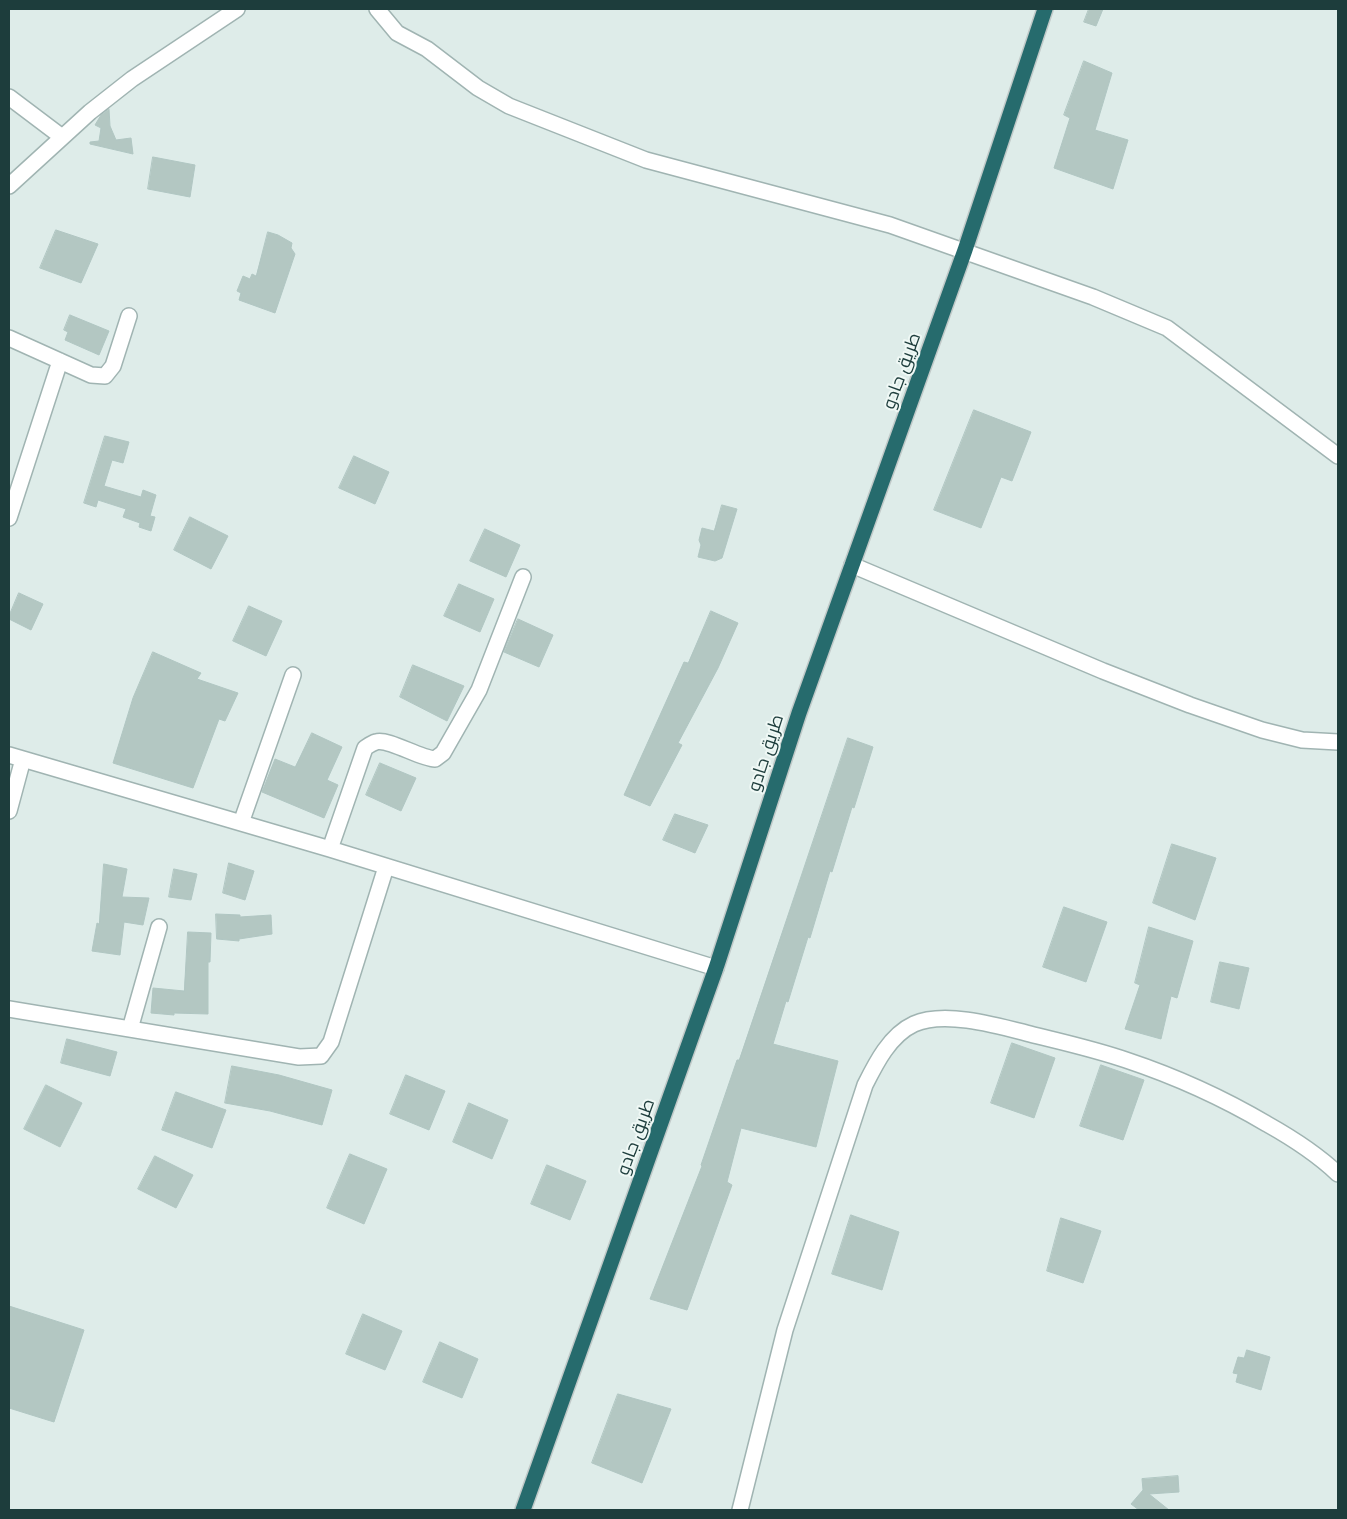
<!DOCTYPE html>
<html>
<head>
<meta charset="utf-8">
<style>
  body { margin:0 }
  #map { position:relative; width:1347px; height:1519px; overflow:hidden; background:#deece9; font-family:Raleway,sans-serif }
  canvas { display:block }
  .frame { position:absolute; inset:0; border:10px solid #1d3d3c; pointer-events:none }
</style>
</head>
<body>
<div id="map">
<canvas width="1347" height="1519"></canvas>
<div class="frame"></div>
</div>
<script>
const c = document.querySelector('canvas').getContext('2d');
c.lineJoin = 'round';
function paint(path, color) { c.fillStyle = color; c.fill(path, 'evenodd'); }
function trace(path, color, width, dash) { c.strokeStyle = color; c.lineWidth = width; c.lineCap = dash ? 'butt' : 'round'; c.setLineDash(dash || []); c.stroke(path); }
function write(font, color, halo, rows, align = 'center') {
  c.font = font + ' Raleway,Cairo,sans-serif'; c.lineWidth = 4; c.setLineDash([]); c.textBaseline = 'middle'; c.strokeStyle = halo; c.fillStyle = color; for (const [text, x, y, turn = 0] of rows) {
    c.save(); c.translate(x, y); c.rotate((+turn || 0) * Math.PI / 180); c.textAlign = isNaN(turn) ? turn : align; if (halo) c.strokeText(text, 0, 0); c.fillText(text, 0, 0); c.restore();
  }
}
const building = new Path2D(`
  M1089,9H1103L1096,26L1084,22Z
  M1084,61L1112,73L1095,130L1128,140L1113,189L1054,168L1070,118L1064,115Z
  M109,109L110,126L116,140L131,138L133,154L90,144V142L99,141L101,128L95,125L101,115Z
  M153,157L195,165L190,197L148,189Z
  M56,230L98,244L81,283L40,268Z
  M268,232L278,235L292,243L291,248L295,254L275,313L239,300L241,293L237,291L243,276L250,279L252,274L256,276Z
  M70,315L109,331L99,355L65,340L68,332L64,330Z
  M974,410L1031,432L1012,481L1001,477L981,528L934,510Z
  M105,436L129,442L123,463L112,460L104,486L141,497L143,490L156,495L150,516L155,517L151,531L139,527L140,523L123,517L126,509L98,500L96,507L84,503Z
  M354,456L389,472L375,504L339,488Z
  M722,505L737,509L722,558L715,561L698,557L701,545L699,540L702,528L714,531Z
  M190,517L228,536L211,569L174,550Z
  M485,529L520,545L506,577L470,561Z
  M459,584L494,599L480,632L444,616Z
  M19,593L43,604L31,630L9,619V616Z
  M249,606L282,621L266,656L233,641Z
  M711,611L738,623L718,668L678,743L682,745L650,806L624,795L684,662L688,663Z
  M518,619L553,635L539,667L504,652Z
  M153,652L201,673L197,679L238,693L225,721L219,719L193,788L113,763L133,698Z
  M413,665L464,686L447,721L400,697Z
  M312,733L342,747L327,780L338,785L324,818L262,792L275,759L295,767Z
  M848,738L873,747L854,808L852,807L832,872L830,871L810,938L808,937L788,1002L786,1001L773,1044L838,1061L816,1147L741,1128L727,1182L732,1185L687,1310L650,1299L702,1166L701,1165L737,1060H739Z
  M380,763L416,778L401,811L366,795Z
  M675,814L708,825L695,853L663,840Z
  M1172,844L1216,858L1195,920L1153,903Z
  M229,863L254,871L245,900L223,893Z
  M104,864L127,869L122,897L149,898L143,925L124,922L120,955L92,951L97,923L99,924Z
  M174,869L197,874L191,900L169,897Z
  M1064,907L1107,922L1086,982L1043,967Z
  M216,914L240,915V917L271,915L272,934L239,939V941L217,939Z
  M1149,927L1193,941L1177,998L1171,996L1161,1039L1125,1029L1140,985L1135,983Z
  M188,932L211,933L210,962H208V1014L174,1013V1015L151,1013L153,988L184,991Z
  M1220,962L1249,968L1239,1009L1211,1002Z
  M67,1039L117,1052L110,1076L61,1063Z
  M1012,1043L1055,1058L1034,1118L991,1103Z
  M1101,1065L1144,1080L1123,1140L1080,1126Z
  M232,1066L279,1075L332,1090L322,1125L270,1111L225,1103Z
  M406,1075L445,1091L429,1130L390,1114Z
  M46,1085L82,1103L60,1147L24,1129Z
  M176,1092L226,1110L212,1148L162,1130Z
  M469,1103L508,1120L492,1159L453,1142Z
  M350,1154L387,1169L364,1224L327,1208Z
  M155,1156L193,1175L176,1208L138,1189Z
  M547,1165L586,1181L570,1220L531,1204Z
  M851,1215L899,1232L882,1290L832,1274Z
  M1061,1218L1101,1231L1083,1283L1047,1271Z
  M9,1306L84,1330L54,1422L9,1408Z
  M363,1314L402,1331L385,1370L346,1354Z
  M440,1342L478,1359L462,1398L423,1382Z
  M1247,1350L1270,1357L1261,1390L1236,1382L1238,1374L1233,1373L1238,1357L1244,1358Z
  M618,1394L671,1409L642,1483L592,1463Z
  M1178,1476L1179,1492L1149,1494L1169,1510H1139L1131,1504L1143,1490L1142,1479Z`);
paint(building, '#b3c7c2');
trace(building, '#b0c6c2', 1);
const minor = new Path2D(`
  M377,9L397,33L427,49L478,88L509,106L646,160L890,225L1093,297L1167,328L1338,456
  M9,97L62,137
  M9,186L90,112L132,79L237,9
  M9,338L91,375L105,376L113,366L129,316
  M9,518L60,361
  M852,565L1103,671L1190,705L1262,730L1302,740L1338,742
  M9,755L330,849L716,968
  M9,811L23,759
  M241,823L293,675
  M330,849L365,748C368,746 372,743 376,742C388,738 419,758 435,759L443,753L479,690L523,577
  M9,1009L299,1057L321,1056L331,1042L386,867
  M130,1029L159,927
  M740,1510L785,1330L865,1085C876,1063 890,1035 914,1024C945,1010 999,1026 1030,1034C1062,1042 1094,1049 1126,1060C1174,1076 1223,1098 1267,1124C1292,1138 1317,1154 1338,1174`);
const highway = new Path2D(`
  M523,1510L716,968L799,713L965,250L1045,9`);
trace(minor, '#a0b4b2', 18);
trace(highway, '#c0c9c8', 18);
trace(minor, '#fff', 15);
trace(highway, '#266b6d', 15);
write('18px', '#1d3d3c', '#eff8f5', [
  ["طريق جادو",902,371,-70],
  ["طريق جادو",766,753,-72],
  ["طريق جادو",636,1137,-70]
]);
</script>
</body>
</html>
